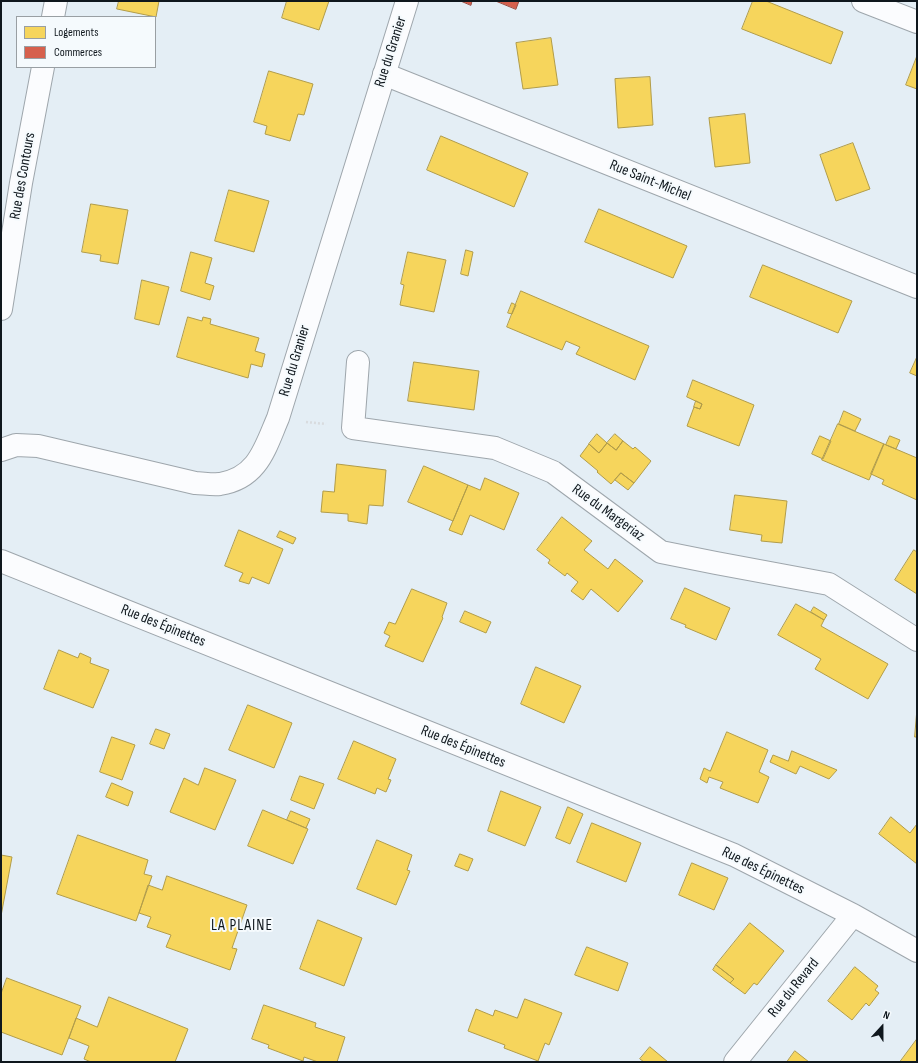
<!DOCTYPE html>
<html>
<head>
<meta charset="utf-8">
<style>
  body { margin:0 }
  #map { position:relative; width:918px; height:1063px; overflow:hidden; background:#e4eef5; font-family:"Sofia Sans Condensed",sans-serif }
  canvas { display:block }
  .frame { position:absolute; inset:0; border:2px solid #0f171d; pointer-events:none }
  .legend { position:absolute; left:16px; top:16px; width:140px; height:52px; box-sizing:border-box; background:#f5fafd; border:1px solid #999fa3; margin:0; padding:5px 7px; list-style:none; font-size:12px; color:#0f171d }
  .legend li { display:flex; align-items:center; gap:8px; height:20px }
  .legend b { width:20px; border:1px solid #999fa3 }
  .north { position:absolute; left:862px; top:1007px; width:40px; height:40px; -webkit-text-stroke:3px #f5fafd; paint-order:stroke; rotate:21deg; font-size:11px; font-weight:700; line-height:16px; text-align:center; color:#0f171d }
  .north::after { content:''; display:block; margin:auto; width:14px; height:18px; background:#0f171d; clip-path:polygon(50% 0,100% 100%,50% 72%,0 100%) }
</style>
</head>
<body>
<div id="map">
<canvas width="918" height="1063"></canvas>
<div class="frame"></div>
<ul class="legend">
<li><b style="height:11px;background:#f6d55c"></b>Logements</li>
<li><b style="height:11px;background:#d6604d"></b>Commerces</li>
</ul>
<div class="north">N</div>
</div>
<script>
const c = document.querySelector('canvas').getContext('2d');
c.lineJoin = 'round';
function paint(path, color) { c.fillStyle = color; c.fill(path, 'evenodd'); }
function trace(path, color, width, dash) { c.strokeStyle = color; c.lineWidth = width; c.lineCap = dash ? 'butt' : 'round'; c.setLineDash(dash || []); c.stroke(path); }
function write(font, color, halo, rows, align = 'center') {
  c.font = font + ' "Sofia Sans Condensed",sans-serif'; c.lineWidth = 4; c.setLineDash([]); c.textBaseline = 'middle'; c.strokeStyle = halo; c.fillStyle = color; for (const [text, x, y, turn = 0] of rows) {
    c.save(); c.translate(x, y); c.rotate((+turn || 0) * Math.PI / 180); c.textAlign = isNaN(turn) ? turn : align; if (halo) c.strokeText(text, 0, 0); c.fillText(text, 0, 0); c.restore();
  }
}
const homes = new Path2D(`
  M119,1H159L156,17L117,9Z
  M287,1H329L319,30L282,18Z
  M753,1H766L843,32L831,64L742,29Z
  M551,38L558,85L523,89L516,43Z
  M917,56V89L906,85Z
  M269,71L313,84L304,115L298,114L290,141L265,134L267,126L254,122Z
  M650,77L653,125L618,128L615,79Z
  M745,114L750,163L715,167L709,118Z
  M441,136L528,173L514,207L427,170Z
  M853,143L870,189L836,201L820,155Z
  M229,190L269,201L254,252L215,241Z
  M91,204L128,210L118,264L100,261L101,255L82,252Z
  M599,209L687,246L673,278L585,242Z
  M466,250L473,252L468,276L461,274Z
  M191,252L212,258L205,283L214,286L210,300L181,291Z
  M408,252L446,260L434,312L400,305L404,285L401,284Z
  M763,265L852,301L838,333L750,297Z
  M142,280L169,287L159,325L135,319Z
  M521,291L649,346L635,380L576,354L580,347L566,341L562,350L507,327Z
  M512,303L516,305L512,314L508,313Z
  M188,317L202,321L203,317L211,319L210,324L259,338L255,351L265,354L262,367L251,364L248,378L177,357Z
  M917,357V376L910,373Z
  M414,362L479,371L474,410L408,401Z
  M693,380L754,405L739,446L687,426L694,407L700,409L702,404L687,397Z
  M696,401L702,404L700,409L694,407Z
  M844,411L861,419L855,431L839,424Z
  M838,424L884,444L869,480L822,460Z
  M597,434L607,443L599,453L589,444Z
  M615,434L623,441L616,450L607,443Z
  M820,436L831,441L823,459L812,454Z
  M890,436L900,440L896,449L886,445Z
  M623,441L633,449L635,447L651,461L634,483L621,473L611,484L597,472L598,471L580,456L589,444L599,453L607,443L616,450Z
  M884,444L917,458V500L882,484L884,480L871,474Z
  M337,464L386,470L383,506L369,505L367,524L348,521V514L321,512L323,491L334,492Z
  M424,466L468,485L453,521L408,502Z
  M621,473L634,483L628,490L615,480Z
  M485,478L519,493L504,530L470,515L462,535L449,530L468,485L480,490Z
  M735,495L787,501L782,543L761,541L762,535L730,530Z
  M562,517L592,541L584,550L608,569L615,559L643,581L618,612L591,589L583,600L571,591L578,582L567,573L565,576L548,563L550,560L537,550Z
  M239,530L283,549L269,584L252,577L249,584L239,581L243,573L225,566Z
  M280,531L296,538L293,544L277,537Z
  M914,550L917,552V594L895,580Z
  M685,588L730,608L716,640L685,627L686,625L671,619Z
  M412,589L447,603L442,617L443,618L423,662L385,646L390,636L384,633L389,622L395,624Z
  M796,604L824,620L821,626L888,664L868,699L815,669L821,659L778,635Z
  M814,607L827,615L824,620L811,612Z
  M465,611L491,622L486,633L460,622Z
  M59,650L78,658L80,653L91,658L90,663L109,670L93,708L44,689Z
  M536,667L581,686L564,723L521,704Z
  M248,705L292,723L274,768L229,750Z
  M917,709V737H915Z
  M156,729L170,734L164,749L150,744Z
  M727,732L768,750L759,772L769,777L758,803L720,788L723,782L709,777L707,783L700,779L704,768L710,771Z
  M112,737L135,745L122,780L100,772Z
  M354,741L396,759L388,779L391,780L386,792L377,788L375,794L338,779Z
  M792,751L837,770L829,779L800,766L796,774L770,762L773,755L788,761Z
  M205,768L236,780L215,830L170,812L184,778L198,785Z
  M300,776L324,784L314,809L291,800Z
  M112,783L133,792L128,806L106,797Z
  M501,791L541,807L525,846L488,831Z
  M568,807L583,814L570,844L556,838Z
  M263,810L308,829L293,864L248,846Z
  M291,811L310,819L306,828L287,820Z
  M891,817L910,833L917,824V864L879,834Z
  M592,823L641,843L626,882L577,862Z
  M78,835L148,860L144,874L152,876L136,921L57,894Z
  M377,840L412,855L407,870L410,871L396,905L357,889Z
  M460,854L473,859L468,871L455,866Z
  M1,855L12,857L1,916Z
  M692,863L728,878L714,910L679,895Z
  M167,876L247,905L232,948L237,949L230,970L166,947L171,935L147,927L151,917L139,913L148,885L162,890Z
  M318,920L362,938L344,986L300,969Z
  M750,923L784,951L757,985L754,983L745,994L730,983L734,979L716,965Z
  M587,947L628,963L618,991L575,975Z
  M716,965L734,979L730,983L713,970Z
  M855,967L878,986L875,990L879,993L869,1006L866,1003L852,1020L828,1001Z
  M7,978L81,1006L62,1055L1,1032V994Z
  M109,997L188,1029L175,1062H91L84,1059L89,1046L69,1038L76,1018L97,1027Z
  M525,999L562,1013L549,1045L545,1043L538,1061L504,1048L505,1045L468,1031L476,1009L493,1016L495,1010L517,1018Z
  M264,1005L316,1023L315,1027L345,1037L337,1062H318L304,1057L303,1061L268,1048L269,1045L252,1039Z
  M917,1039V1062H900Z
  M650,1047L668,1062H644L640,1059Z
  M795,1051L809,1062H787Z`);
paint(homes, '#f6d55c');
trace(homes, '#b19c49', 1);
const shops = new Path2D(`
  M461,1H472L471,5Z
  M496,1H519L516,9Z`);
paint(shops, '#d6604d');
trace(shops, '#9a4a3f', 1);
const street = new Path2D(`
  M863,1L917,22
  M53,17L56,1
  M384,74L917,287
  M1,309L21,183L43,67
  M358,362L353,428L495,448L553,472L661,552L716,563L829,584L917,640
  M1,561L734,855L853,915L917,951
  M735,1062L853,915`);
const secondary = new Path2D(`
  M1,450L16,445L38,446L195,483C202,483 212,485 220,484C258,478 265,448 278,418L407,1`);
trace(street, '#9ea6ac', 24);
trace(secondary, '#9ea6ac', 24);
trace(new Path2D(`
  M306,422L326,424`), '#d8dbde', 2.5, [2, 2]);
trace(street, '#fbfcfe', 22);
trace(secondary, '#fbfcfe', 22);
write('15px', '#0f171d', '#f5fafd', [
  ["Rue du Granier",391,52,-72],
  ["Rue des Contours",23,176,-80],
  ["Rue Saint-Michel",650,181,22],
  ["Rue du Granier",295,361,-73],
  ["Rue du Margeriaz",608,513,36],
  ["Rue des Épinettes",163,626,22],
  ["Rue des Épinettes",463,747,22],
  ["Rue des Épinettes",763,871,26],
  ["Rue du Revard",794,988,-51]
]);
c.letterSpacing = '1px';
write('16px', '#0f171d', '#f5fafd', [
  ["LA PLAINE",242,926]
]);
c.letterSpacing = '0px';
</script>
</body>
</html>
